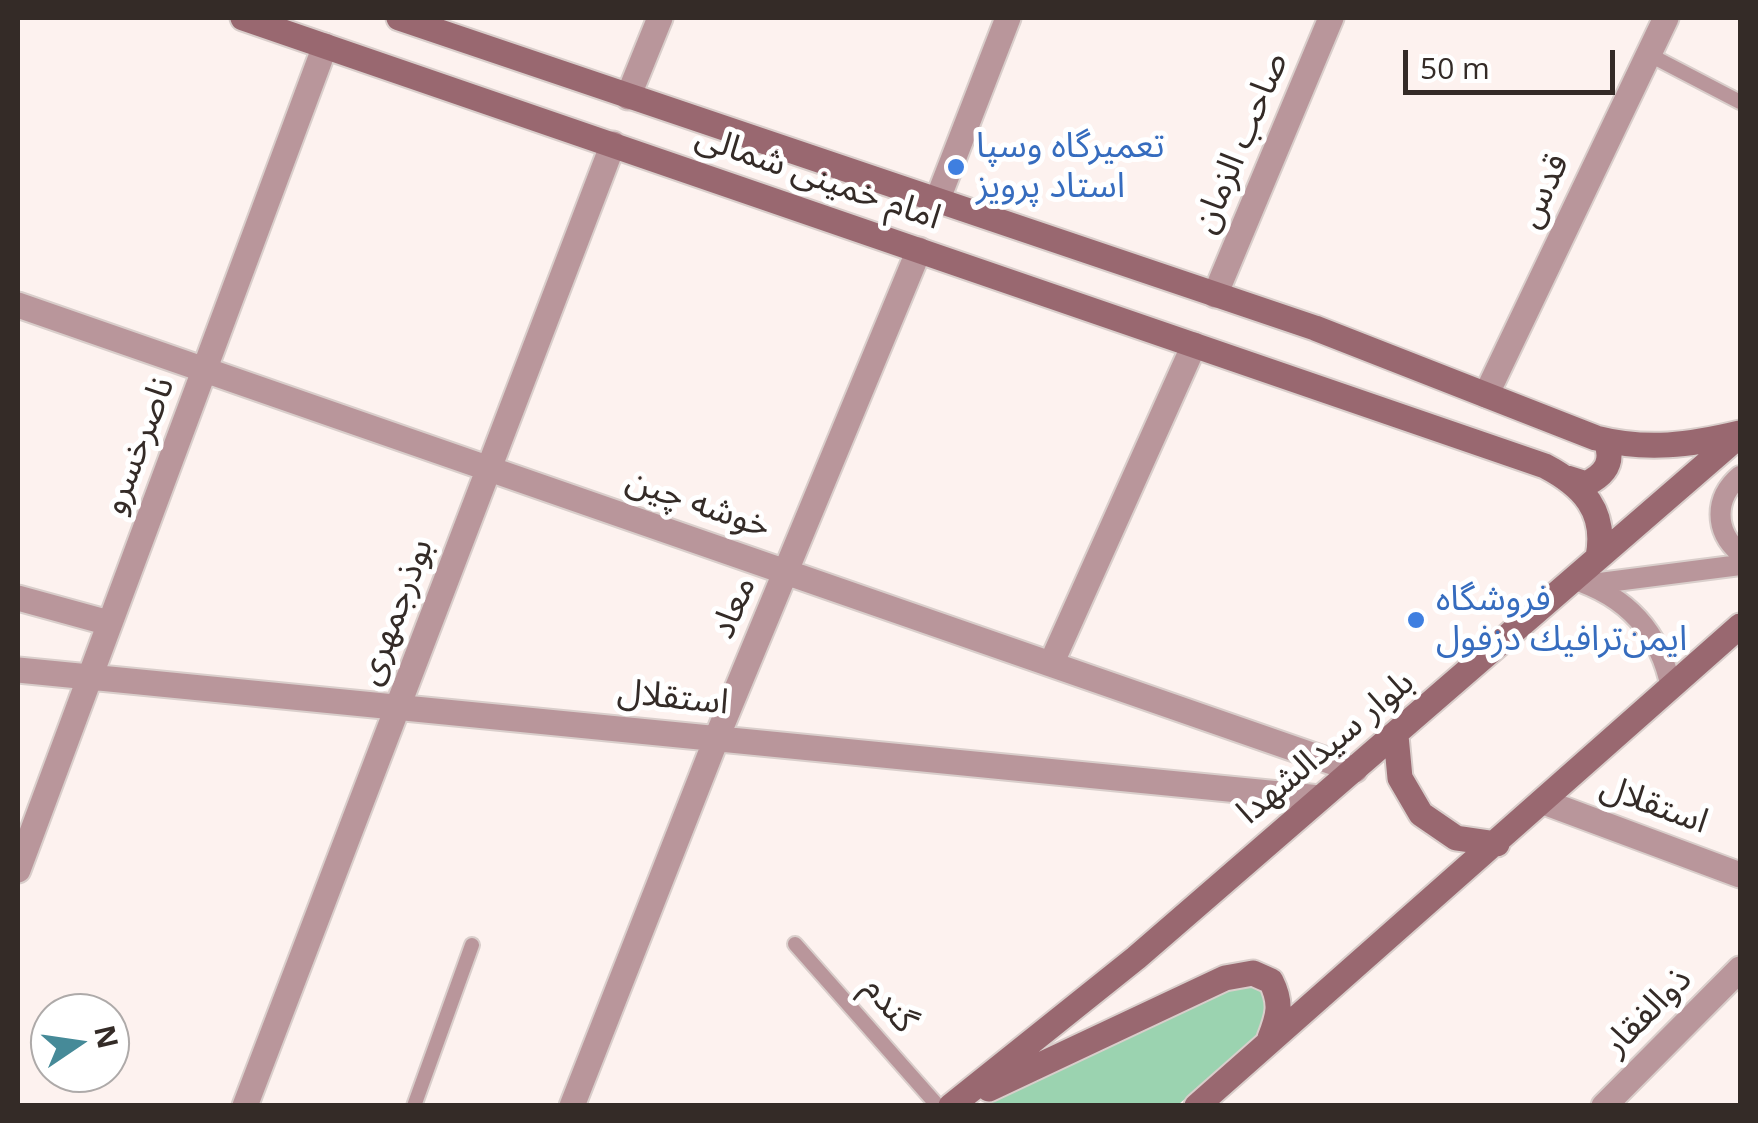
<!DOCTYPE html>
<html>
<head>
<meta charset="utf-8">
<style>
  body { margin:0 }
  #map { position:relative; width:1758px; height:1123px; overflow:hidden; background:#fdf2ef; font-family:"Open Sans",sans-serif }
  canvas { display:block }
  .frame { position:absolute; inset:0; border:20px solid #342b27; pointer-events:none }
  .north { position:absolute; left:30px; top:993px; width:100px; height:100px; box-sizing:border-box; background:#fff; border:2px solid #aeaaa9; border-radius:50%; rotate:77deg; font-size:28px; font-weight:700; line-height:40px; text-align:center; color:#342b27 }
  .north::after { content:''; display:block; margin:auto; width:35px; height:45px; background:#468a98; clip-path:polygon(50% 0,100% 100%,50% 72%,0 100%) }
  .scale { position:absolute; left:1403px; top:50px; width:212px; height:45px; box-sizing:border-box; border:5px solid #342b27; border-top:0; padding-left:12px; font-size:30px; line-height:35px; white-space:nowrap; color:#342b27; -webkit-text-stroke:8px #fff; paint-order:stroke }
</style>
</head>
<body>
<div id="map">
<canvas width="1758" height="1123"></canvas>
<div class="frame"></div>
<div class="north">N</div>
<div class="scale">50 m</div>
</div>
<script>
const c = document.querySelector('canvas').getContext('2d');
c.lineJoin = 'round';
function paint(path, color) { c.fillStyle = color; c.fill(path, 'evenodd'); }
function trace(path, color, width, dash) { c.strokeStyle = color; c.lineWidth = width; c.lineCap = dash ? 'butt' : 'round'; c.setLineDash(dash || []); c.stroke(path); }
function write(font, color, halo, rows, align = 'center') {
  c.font = font + ' "Open Sans","Noto Sans Arabic",sans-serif'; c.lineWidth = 10; c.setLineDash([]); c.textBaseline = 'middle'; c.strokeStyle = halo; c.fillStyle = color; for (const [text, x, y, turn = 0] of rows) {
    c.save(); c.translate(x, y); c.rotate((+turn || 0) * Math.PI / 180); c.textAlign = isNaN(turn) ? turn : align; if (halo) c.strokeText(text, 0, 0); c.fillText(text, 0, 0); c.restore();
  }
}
paint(new Path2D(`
  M1249,985C1315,1009 1201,1085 1178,1105L984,1106L1233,986Z`), '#9bd3b0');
const service = new Path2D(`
  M1648,54L1740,102
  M795,944L938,1106
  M414,1106L472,945`);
const pedestrian = new Path2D(`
  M1740,476C1714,498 1714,531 1740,553
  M1572,579C1627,596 1660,632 1671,688
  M1592,584L1740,565`);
const minor = new Path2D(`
  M628,97L660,18
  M937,201L1008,18
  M1215,295L1331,18
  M18,305L1355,770
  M1486,395L1666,18
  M18,598L109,623
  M1051,664L1194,345
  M18,670L1320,798
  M1544,802L1740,875
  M18,870L325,46
  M245,1106L613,144
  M572,1106L717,737L919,250
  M1604,1106L1740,969`);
const secondary = new Path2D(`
  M243,18L1545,466C1583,486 1607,511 1598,557
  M399,18L1315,328L1596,438C1647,451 1690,445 1740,433
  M1567,478L1586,484C1606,474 1614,462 1606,441
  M1396,736L1400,778L1421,814L1456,838L1497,844
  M989,1089L1225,978L1253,973L1271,981C1282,1003 1279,1015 1270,1038
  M951,1106L1136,958L1740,435
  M1197,1106L1740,626`);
trace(service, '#d9cecb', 18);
trace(pedestrian, '#d9cecb', 24);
trace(minor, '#d9cecb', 29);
trace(secondary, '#d9cecb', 29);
trace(service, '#b9969b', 14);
trace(pedestrian, '#b9969b', 20);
trace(minor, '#b9969b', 25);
trace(secondary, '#996870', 25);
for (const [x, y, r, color] of [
  [956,167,10,"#3f7fe0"],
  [1416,620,10,"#3f7fe0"]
]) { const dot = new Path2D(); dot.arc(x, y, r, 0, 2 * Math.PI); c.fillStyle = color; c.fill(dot); trace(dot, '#fff', 4); }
write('35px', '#342b27', '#fff', [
  ["صاحب الزمان",1241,143,-67],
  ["امام خمینی شمالی",818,178,19],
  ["قدس",1544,191,-65],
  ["ناصرخسرو",139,446,-69],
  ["خوشه چین",698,504,19],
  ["معاد",734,608,-67],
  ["بوذرجمهری",396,612,-69],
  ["استقلال",673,698,6],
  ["بلوار سیدالشهدا",1326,748,-40],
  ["استقلال",1654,805,20],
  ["گندم",889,1005,49],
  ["ذوالفقار",1648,1012,-45]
]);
write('35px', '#366cbe', '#fff', [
  ["تعمیرگاه وسپا",976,147],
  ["استاد پرویز",976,187],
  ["فروشگاه",1436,600],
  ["ايمن‌ترافيك دزفول",1436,640]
], 'left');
</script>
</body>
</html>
